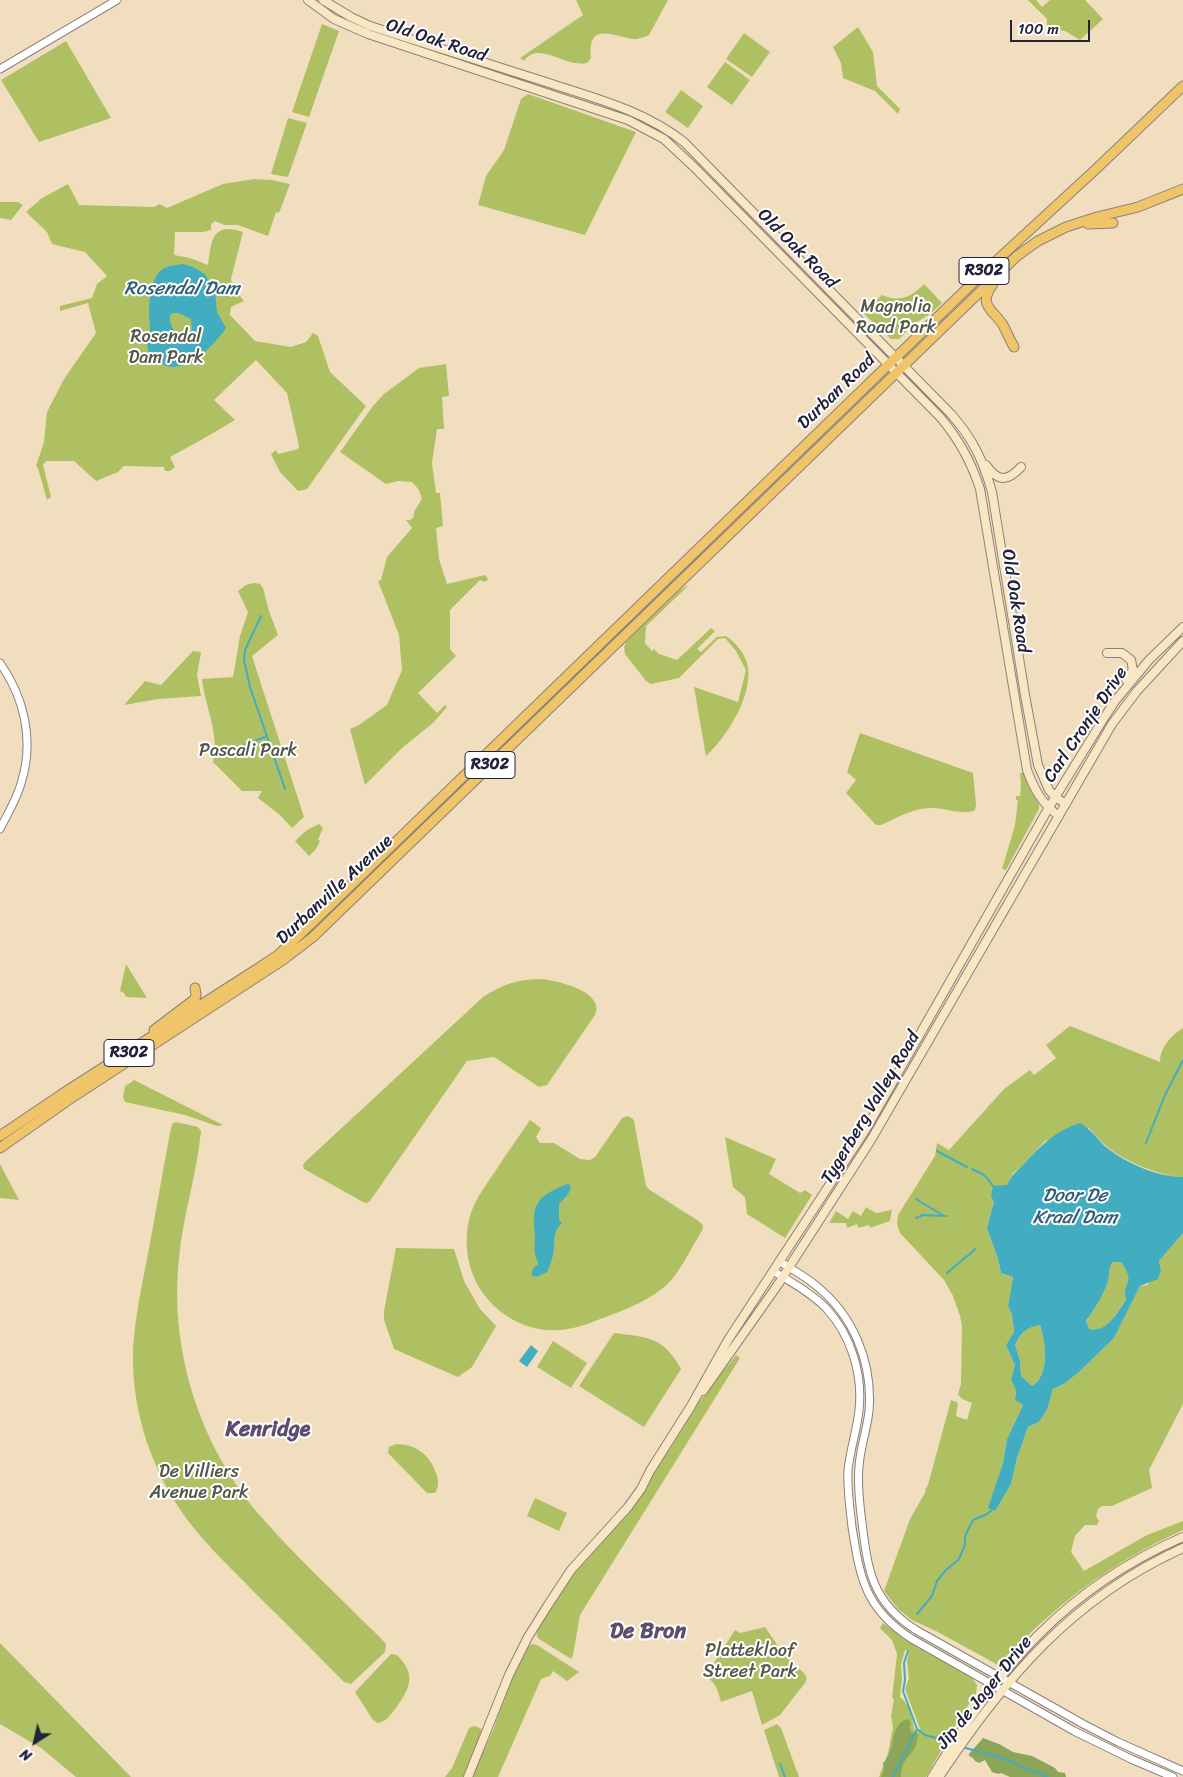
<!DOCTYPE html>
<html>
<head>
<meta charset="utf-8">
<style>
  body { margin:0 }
  #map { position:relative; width:1183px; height:1777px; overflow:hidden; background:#f1debf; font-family:Sriracha,sans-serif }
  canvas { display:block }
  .north { position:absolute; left:10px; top:1717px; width:50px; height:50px; -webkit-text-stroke:4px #fff; paint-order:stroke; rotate:215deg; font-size:14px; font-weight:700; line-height:20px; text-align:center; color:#22223b }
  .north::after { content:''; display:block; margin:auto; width:18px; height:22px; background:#22223b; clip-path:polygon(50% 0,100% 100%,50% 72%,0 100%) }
  .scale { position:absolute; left:1010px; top:20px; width:80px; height:22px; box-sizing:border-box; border:2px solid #22223b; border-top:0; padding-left:6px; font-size:15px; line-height:18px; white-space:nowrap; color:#22223b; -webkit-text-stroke:4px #fff; paint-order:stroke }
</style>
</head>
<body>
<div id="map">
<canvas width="1183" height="1777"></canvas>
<div class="north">N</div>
<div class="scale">100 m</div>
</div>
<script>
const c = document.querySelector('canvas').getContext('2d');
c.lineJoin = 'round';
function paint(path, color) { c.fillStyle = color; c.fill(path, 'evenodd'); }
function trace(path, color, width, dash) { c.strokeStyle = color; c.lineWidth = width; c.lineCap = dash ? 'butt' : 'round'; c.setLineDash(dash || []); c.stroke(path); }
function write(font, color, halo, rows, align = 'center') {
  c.font = font + ' Sriracha,sans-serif'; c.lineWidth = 4; c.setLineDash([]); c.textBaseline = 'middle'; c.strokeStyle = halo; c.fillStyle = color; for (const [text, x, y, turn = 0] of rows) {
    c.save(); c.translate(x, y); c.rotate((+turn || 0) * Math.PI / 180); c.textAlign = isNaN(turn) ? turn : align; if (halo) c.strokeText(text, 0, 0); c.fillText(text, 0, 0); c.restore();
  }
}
paint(new Path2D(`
  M576,0H668L649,35C644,37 638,40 633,39C613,36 587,21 591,58L587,63C564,68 539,40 524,61L520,58L583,15Z
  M1028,0H1036L1042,7L1050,0H1085L1103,19L1080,40L1065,31L1047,29V19Z
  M322,24L339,31L309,117L292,112Z
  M858,27L873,52L877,86L900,109L898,114L875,91L843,78L841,63L833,47Z
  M744,33L770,52L752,77L726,59Z
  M66,41L111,118L39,142L1,80Z
  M725,62L750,80L732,105L707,87Z
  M681,90L703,106L688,128L665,112Z
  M528,94L636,132L585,235L478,205L486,176L504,150L521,99Z
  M288,118L307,123L288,177L271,174Z
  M254,179L272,180L290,184L279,213L276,212L268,236L238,225H224L215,221L211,224V230L203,232H175L174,255L190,258L208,265C211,242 212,221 243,232L231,279L232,286L244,301L231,307L230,315L255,341L291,347L306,342L313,333L318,336L330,372L366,406L307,489L298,491L280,472L271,454L276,450L278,454L298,449L299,446L287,393L256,360L214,400L235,420L201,440L170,457L175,467L170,471H165L164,467L124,466L118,472L96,481L74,461H46L43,465L51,497L47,500L38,468L36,466L44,442L47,412L64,379L96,333L88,303L60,311V306L92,298L97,284L107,276L85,252L52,244L47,232L26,212L42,198L68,184L79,205L154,207L160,204L167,208L223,184Z
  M0,202H18L23,205L11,220L0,218Z
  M924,284L942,303L930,314L915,323L899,339H891L863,313L882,295C900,303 911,297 924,284Z
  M446,364L449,396L442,397L444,429H437L432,463L436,493H440L443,526L436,528L439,559L447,584L485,575L488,579L485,582L480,580L450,610V649L456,656L418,693L437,713L445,705L447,707L433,723L402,748L365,785L350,729L359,725L387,705L402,670L399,635L378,581L381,580L387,557L412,528L406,520H410L413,518L415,510L422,499L419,490L412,482L398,481L386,484L340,452L373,406L384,394L419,368Z
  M254,583L260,584L263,588L269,611L278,635L252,656L304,817L292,828L280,815L258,798L262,791H242L213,762C220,734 205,707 202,679L233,677L240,636L248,612L238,591L246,585Z
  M689,585L646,626L645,643L652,651L654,649L659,654L677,660L711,628L715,631L697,649L701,652L717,637L726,636C735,642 744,652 747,663C755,693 727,737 706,756L694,687L738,702L746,670L736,651L725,638L718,639L679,678L651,684L646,681L625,654L624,647L626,642L681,589Z
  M193,651L201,652L197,675L201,696L158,699L124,705L145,681L161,685Z
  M860,733L973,773L976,805L975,810C966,816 944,808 933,808C914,807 897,818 881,825H876L846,793L856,780L847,772Z
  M1020,773H1025L1028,786L1039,804V809L1006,870L1002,869L1015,825L1018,800H1016V796H1020L1021,787Z
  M319,824L323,828L318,840L320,841L316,849L309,856L295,841L307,830Z
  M126,964L147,998L126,997L124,993L120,991Z
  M540,979C555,980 606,991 595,1015L547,1085L539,1087L494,1057L467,1061L370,1201L367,1203L363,1202L304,1169L303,1165L305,1162L483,997C501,985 518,979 540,979Z
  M1070,1026L1160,1062C1160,1047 1171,1036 1183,1028V1177C1161,1177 1121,1160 1105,1145C1099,1140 1094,1134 1089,1128L1045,1141L1021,1167L1013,1173L1007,1185L994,1202L987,1228L998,1259L1001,1273L1013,1277L1008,1306L1012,1314L1014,1332L1006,1345L1015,1365L1011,1379L1016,1391L1015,1400L1023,1405L1007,1439L1003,1463L989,1508L994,1511L1011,1484L1017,1458L1028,1427L1039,1422L1047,1410L1053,1389L1064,1384L1079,1372L1114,1338L1140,1286L1147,1285L1161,1270L1159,1261L1183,1233V1404L1149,1470L1152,1488L1112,1506H1102L1098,1509L1096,1516L1099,1521L1097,1525H1085L1075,1536L1071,1552L1084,1571L1147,1535L1183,1521V1530C1113,1562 1052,1606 1001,1664L998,1665L936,1631L912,1620L898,1609L884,1591L910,1519L926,1491L925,1490L928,1485L951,1400L957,1402L958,1404L956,1416L967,1420L972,1403L962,1399L958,1394L961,1384L962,1326L960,1316L953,1296L944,1280L900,1233L897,1224L898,1215L935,1156L937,1143L949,1150L1004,1089L1030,1070L1034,1075L1056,1058L1046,1045Z
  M132,1079L223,1125L217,1126L185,1115L125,1102L123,1097L125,1086L133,1081Z
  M627,1116L632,1118L634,1121L646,1186L650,1190L700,1222L703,1226L702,1231C692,1246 678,1277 664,1287C648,1300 630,1308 611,1315C597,1320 582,1327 568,1329C531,1336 493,1315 476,1282C466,1262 464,1238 470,1216C475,1199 486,1185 496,1170C507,1153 519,1136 530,1120L541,1128L536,1137L540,1143H554L580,1159L590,1160L595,1157L622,1118Z
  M176,1122L198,1127L201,1131C197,1174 183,1215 179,1258C169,1353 201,1449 264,1520C292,1552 324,1582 354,1612C364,1623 377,1633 386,1644L385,1652L351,1684L344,1682C315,1653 286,1623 256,1594C233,1570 209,1548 189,1522C152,1473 131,1411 133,1349C135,1319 141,1289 147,1259C155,1217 162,1175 170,1133L172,1124Z
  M725,1137L776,1159L769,1174L800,1193L805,1190L812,1195L785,1238L747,1214L745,1197L733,1187Z
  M0,1164L19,1200L0,1198Z
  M866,1207L876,1213L892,1210L890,1221L870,1228L869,1225L858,1228L857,1224L847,1228L846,1223H829L836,1211L848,1219L853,1211L861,1216Z
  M396,1248L454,1249L464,1281L480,1309L496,1326L472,1367L458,1377L394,1349L384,1320V1311Z
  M1113,1262H1121C1137,1285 1121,1281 1126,1300C1116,1312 1108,1334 1089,1329L1086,1322C1094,1310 1104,1295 1108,1281C1110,1274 1108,1268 1113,1262Z
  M1040,1325C1046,1343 1050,1374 1032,1386L1021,1376L1020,1361L1015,1345C1021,1332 1026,1328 1040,1325Z
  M614,1333C647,1337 664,1337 681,1369L644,1427L579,1386Z
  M553,1341L587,1363L571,1388L537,1367Z
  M736,1355L740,1358L580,1615L573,1655L571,1659L539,1639L537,1636V1629L577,1568L655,1469L668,1448L670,1449L699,1402Z
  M396,1444C416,1444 430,1455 436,1473C439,1480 439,1487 435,1493H427L388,1453L389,1447Z
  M535,1498L567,1513L559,1531L527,1516Z
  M883,1623L906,1640L972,1678L977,1685L976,1693L955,1726L926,1777H879L888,1753L893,1728L891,1716L894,1699L892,1698L897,1654L892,1640L880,1628ZM905,1650L909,1652L907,1661L909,1678L905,1689L920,1729L917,1732H915C912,1719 911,1705 900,1697L902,1679L901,1665Z
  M765,1627L785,1656L804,1673L807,1678L805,1683L780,1715L762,1725L752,1691L721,1702C718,1691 716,1681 704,1676L703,1670L712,1666L735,1630L740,1633Z
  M0,1643L131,1777H76L41,1748L0,1724Z
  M532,1644L537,1645L579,1672L567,1681L553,1671L550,1676L541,1679L498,1777H471C478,1760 487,1745 494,1728C501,1710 516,1651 532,1644Z
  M391,1654L397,1655C417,1675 410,1688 396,1708C391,1714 386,1722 378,1723L373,1720L355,1692Z
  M777,1724L781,1728L799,1777H779L764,1730Z
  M474,1726L480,1728L483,1732L465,1777H445L452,1768L469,1728Z`), '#afc063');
paint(new Path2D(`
  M908,1719L911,1723L909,1727L912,1733H917L918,1735C917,1739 916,1748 913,1751C905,1759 901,1765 901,1777H881L884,1770L883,1763C885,1761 887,1759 888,1756C895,1744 891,1723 908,1719Z
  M983,1738L999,1744L1013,1752L1032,1756L1055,1768L1058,1772L1065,1773L1066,1777H1010L1001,1773L998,1774L992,1772L985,1760L979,1763L975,1761L973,1758L969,1756V1754Z`), '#8ba659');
paint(new Path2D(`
  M183,264L193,267L205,274L215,293L217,312L226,328C214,346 179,382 157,360C155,358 151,355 149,352C145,345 150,338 150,330C150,325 149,320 149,314C149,300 151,272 167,267C172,265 178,265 183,264ZM173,313H178L191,319L192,330L183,337C174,334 169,324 170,315Z
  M1080,1123C1091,1129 1097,1139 1106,1147C1126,1163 1157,1177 1183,1177V1233L1159,1261L1161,1270L1158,1279L1140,1286L1114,1338L1079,1372L1064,1384L1053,1389L1047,1410L1039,1422L1028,1427L1017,1458L1011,1484L995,1511L988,1508L1003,1463L1007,1439L1023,1405L1015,1400L1016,1391L1011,1379L1015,1365L1006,1345L1014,1332L1012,1314L1008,1306L1013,1277L1001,1273L998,1259L987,1228L994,1202L991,1196L993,1186L1007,1185C1013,1173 1015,1173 1024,1164C1040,1146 1056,1130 1080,1123ZM1113,1262H1121C1137,1285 1121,1281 1126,1300C1117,1312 1108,1333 1089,1329L1086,1321C1094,1310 1104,1295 1108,1281C1110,1274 1108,1268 1113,1262ZM1040,1325C1046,1343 1050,1375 1032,1386L1021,1376L1020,1361L1015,1345C1021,1332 1026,1328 1040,1325Z
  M567,1184L570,1185C572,1193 564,1198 559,1204V1220L562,1223C551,1233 556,1243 553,1255C552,1261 549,1266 547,1272L536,1277L531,1275L534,1267L538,1265C538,1260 536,1259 535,1254C534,1248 535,1241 535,1234C531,1203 538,1196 567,1184Z
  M531,1345L538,1351L527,1367L519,1361Z`), '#42acc1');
trace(new Path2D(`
  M261,616L245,650L244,660L250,687L285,789
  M238,748L267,736
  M1146,1143L1165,1095L1183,1060
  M937,1151L967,1167
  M972,1169L980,1173
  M981,1173L987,1178L993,1186
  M916,1199L944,1216
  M945,1216H946
  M916,1218L923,1215L941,1216
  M969,1255L975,1249
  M947,1273L967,1256
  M917,1614L932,1596L937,1581L946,1570L959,1559L965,1545V1536L973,1520L987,1514L992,1510
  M917,1729L925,1735L951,1742
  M962,1747L1002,1758L1047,1777
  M780,1764L785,1777
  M893,1777L917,1729L903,1691L905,1680L904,1663L908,1651`), '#42acc1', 2);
const tertiary = new Path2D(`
  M0,69L117,0
  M0,663C24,697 34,739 22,780C18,797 8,813 0,829
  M779,1261C791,1269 803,1275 814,1284C853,1314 873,1362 869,1411C867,1430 860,1448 859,1467C857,1486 860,1505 862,1523C868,1571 872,1602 916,1630L1085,1725L1118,1742L1183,1771
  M773,1271C791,1282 811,1293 826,1308C851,1335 863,1374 859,1410C857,1430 850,1450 848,1470C847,1489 850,1508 852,1527C860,1578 865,1609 912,1639L1074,1731L1131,1759L1173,1777`);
const secondary = new Path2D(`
  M308,0L334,19L368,34L628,120L664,139L694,167L940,417C959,439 971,461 980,489L1027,770C1034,789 1042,804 1059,816
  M323,0L351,17L370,26C430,45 489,64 549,83C597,99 643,110 684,142L951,414C973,439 983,460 992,492L1025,695L1038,765L1049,790L1055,797L1066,804
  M986,465C998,482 1007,482 1021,467
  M1107,653H1122L1131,660L1133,670L1126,680
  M703,1391L777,1286L871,1140L1112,724L1137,691L1183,641
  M468,1777L509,1675L528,1637L548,1605L571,1570L628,1507L641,1489L650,1471L691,1406L728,1340L866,1129L1048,809L1104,718L1115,701L1149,660L1183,627
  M932,1777C998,1668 1064,1589 1183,1537
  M939,1777C1005,1678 1072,1598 1183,1548`);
const primary = new Path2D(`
  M1088,224L1113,223
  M993,284C977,306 993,309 1003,325C1007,333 1010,340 1014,347
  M154,1030L195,999L196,995L195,988
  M0,1136L62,1094L257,969L278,955L313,922L982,274L1095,170L1183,86
  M0,1148L67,1101L283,960L313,937L1017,256L1038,241L1066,227L1097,217L1138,207L1183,189`);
trace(tertiary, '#8a807d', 9);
trace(secondary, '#8a807d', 10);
trace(primary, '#8a807d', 11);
trace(tertiary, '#fff', 7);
trace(secondary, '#f9e7c3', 8);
trace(primary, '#f0c469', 9);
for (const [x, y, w] of [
  [984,271,50],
  [490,765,50],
  [129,1053,50]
]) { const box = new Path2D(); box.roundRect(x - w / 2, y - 13.5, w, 27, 4); c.fillStyle = '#fff'; c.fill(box); trace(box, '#22223b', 1); }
write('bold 16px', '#22223b', null, [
  ["R302",984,271],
  ["R302",490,765],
  ["R302",129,1053]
]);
write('18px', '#22223b', '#fff', [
  ["Old Oak Road",436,41,18],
  ["Old Oak Road",797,249,45],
  ["Durban Road",837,392,-44],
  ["Old Oak Road",1015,601,81],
  ["Carl Cronje Drive",1086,725,-56],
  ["Durbanville Avenue",335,890,-43],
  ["Tygerberg Valley Road",871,1108,-59],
  ["Jip de Jager Drive",985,1693,-51]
]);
write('18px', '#535949', '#fff', [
  ["Magnolia",896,307],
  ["Road Park",896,328],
  ["Rosendal",166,337],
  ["Dam Park",166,358],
  ["Pascali Park",248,751],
  ["De Villiers",199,1472],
  ["Avenue Park",199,1493],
  ["Plattekloof",750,1651],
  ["Street Park",750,1672]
]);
write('italic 19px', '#306077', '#fff', [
  ["Rosendal Dam",182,289],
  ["Door De",1075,1196],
  ["Kraal Dam",1075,1218]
]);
write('bold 22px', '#5b4d6c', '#fff', [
  ["Kenridge",268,1430],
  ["De Bron",648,1632]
]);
</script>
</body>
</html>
